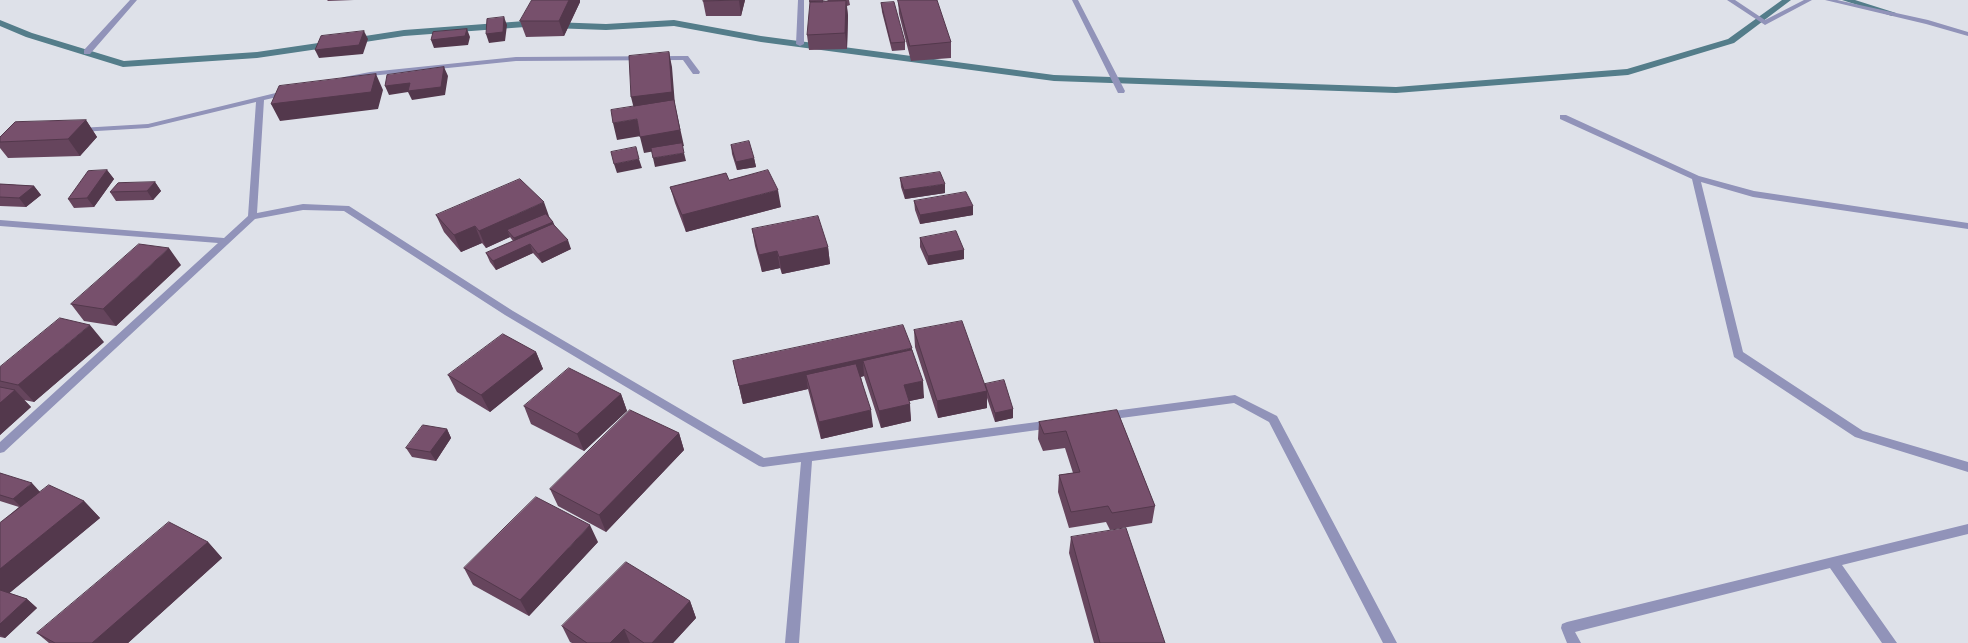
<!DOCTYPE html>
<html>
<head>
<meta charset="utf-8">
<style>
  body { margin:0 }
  canvas { display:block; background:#dee1e9 }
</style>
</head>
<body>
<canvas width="1968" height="643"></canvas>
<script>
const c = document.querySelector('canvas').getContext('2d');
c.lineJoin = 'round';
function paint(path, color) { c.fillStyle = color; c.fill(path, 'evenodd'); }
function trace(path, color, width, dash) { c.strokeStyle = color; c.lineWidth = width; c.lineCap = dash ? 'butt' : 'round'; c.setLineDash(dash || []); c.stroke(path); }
paint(new Path2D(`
  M1782,0H1791L1734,43L1628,75L1396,93L1054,81L761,42L674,26L606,30L525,27L404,36L352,44L348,41L352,38L404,30L525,21L606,24L674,20L761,36L1054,75L1396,87L1627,69L1728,39Z
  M1842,0H1855L1896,13L1892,16Z
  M0,20L32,33L124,61L257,52L332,41L336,44L332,47L257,58L123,67L26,37L0,26Z`), '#547d8a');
paint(new Path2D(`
  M130,0H137L90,54H84V50Z
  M798,0H804V44L800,46L796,44Z
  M1072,0H1078L1125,91L1124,93H1118L1117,91Z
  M1727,0H1735L1765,20L1804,0H1812L1765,25Z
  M1825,0H1837L1928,20L1968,32V36L1926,24Z
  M685,56H688L700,72L699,74H693L683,60L516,61L370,76L344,81L340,79L344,77L370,72L516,57Z
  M288,90L292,92L291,94L264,100L257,213L303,204L349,206L513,311L764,458L1052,420L1056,421L1057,424L1056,427L1052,428L812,461L799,643H785L801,462L763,467L759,466L505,315L344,211L303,210L255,219L4,452L0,453V442L218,243L0,226V220L224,238L248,216L256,102L148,128L80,132L76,130L80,128L148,124Z
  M1560,115H1566L1699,176L1754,191L1968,223V229L1753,197L1701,182L1743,352L1863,431L1968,462V472L1855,437L1734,357L1692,179L1560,119Z
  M1235,395L1277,416L1397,643H1383L1269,422L1234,403L1106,420L1102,419L1101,416L1102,413L1106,412Z
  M1968,524V534L1842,565L1897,643H1882L1830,568L1575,632L1581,643H1567L1561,628L1562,624L1567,622Z`), '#9193b9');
paint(new Path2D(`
  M327,0H354L328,1Z
  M532,0H580V2L564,36L526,37L520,21Z
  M745,0L741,16H706L703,1Z
  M825,0V1H828L827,0H849L850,5L847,6L848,16L847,49L809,50L807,35Z
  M898,0L951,42V58L911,61L899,14Z
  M881,3L905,42V50L892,51L882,12Z
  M86,120L97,137L80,156L8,158L0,148V137Z
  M731,145L754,158L756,167L737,170L732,154Z
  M107,170L114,179L94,207L74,208L68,199Z
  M900,178L945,193L905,199L901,187Z
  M729,180L781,207L686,232L675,203L670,187Z
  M155,182L161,191L153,200L116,201L110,192Z
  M0,184L34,186L41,195L26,207L0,206Z
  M914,201L973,206V215L920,224L915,210Z
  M436,215L549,217L553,222L555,226L571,249L542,263L533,253L496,270L490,262L486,253L513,241L510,237L486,248L482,243L461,252L444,232Z
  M752,229L828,247L830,264L782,274L780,268L762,272L755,246Z
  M920,238L964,250V259L928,265L920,247Z
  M181,265L116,326L84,321L71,304Z
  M914,330L985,386V384L1013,409V418L995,422L987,398V408L938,418L915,347Z
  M104,342L34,402L24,400L31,407L0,435V367Z
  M912,350L924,398L909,401L911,421L881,428L864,376L861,377L873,427L821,439L808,389L743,404L733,361Z
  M536,352L543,369L490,412L457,392L448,375Z
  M621,394L627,411L584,451L531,424L524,406Z
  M1117,410L1155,506L1152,523L1110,530L1106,522L1069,528L1058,492L1059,475L1073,473L1065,448L1043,451L1038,439L1039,422Z
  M447,429L451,438L436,461L412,457L406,448Z
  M679,433L684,450L606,532L558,506L550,489Z
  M0,473L40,492L84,501L100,518L9,593L27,599L37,608L5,638L0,637V523L19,507L0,501Z
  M1071,537L1165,643H1094L1069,553Z
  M208,542L222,558L128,643H49L37,633Z
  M598,542L529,616L473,585L464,568Z
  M690,601L696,618L673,643H572L570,642L562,626Z`), '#66455d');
paint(new Path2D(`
  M569,0H580V2L564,36L559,21Z
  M739,0H745L741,16Z
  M846,1L848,16L847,49L845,33Z
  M504,17L507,25L505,41L489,43L486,34Z
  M467,29L470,37L468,45L434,48L431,40Z
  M364,31L368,39L363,54L319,58L315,50Z
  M669,52L672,67L675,105L684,146L644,153L640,137L676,108L635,113L631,97Z
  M444,67L448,76L445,95L412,100L408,92L389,95L385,86Z
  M376,74L383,90L378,109L280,121L271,104Z
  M637,119L641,136L617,140L613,123Z
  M86,120L97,137L80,156L68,139Z
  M684,153L686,161L655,167L653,158Z
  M754,158L756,167L737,170L736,162Z
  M639,159L642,168L617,173L614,164Z
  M107,170L114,179L94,207L87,198Z
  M155,182L161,191L153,200L147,191Z
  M945,184V193L905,199L904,190Z
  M34,186L41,195L26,207L19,198Z
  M778,190L781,207L686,232L682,215Z
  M544,202L550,219L507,230L510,237L486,248L479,231Z
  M973,206V215L920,224V215Z
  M553,222L556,231L518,247L514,238Z
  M475,226L482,243L461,252L454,235Z
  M568,240L571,249L542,263L538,254Z
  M530,244L533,253L496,270L493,261Z
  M828,247L830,264L782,274L779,257Z
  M169,248L181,265L116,326L103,309Z
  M964,250V259L928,265V256Z
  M777,251L780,268L762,272L759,255Z
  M90,325L104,342L34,402L18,385Z
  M912,348L913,365L863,361L864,376L810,389L806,375L808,389L743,404L739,386Z
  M536,352L543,369L490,412L481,395Z
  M923,381L924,398L905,402L904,385Z
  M15,390L31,407L0,435V403Z
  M987,391V408L938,418L937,401Z
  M621,394L627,411L584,451L577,434Z
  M910,404L911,421L881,428L879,411Z
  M1013,409V418L995,422V413Z
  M871,410L873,427L821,439L819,422Z
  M447,429L451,438L436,461L430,452Z
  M679,433L684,450L606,532L599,515Z
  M32,483L41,493L22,508L13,499Z
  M84,501L100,518L0,601V569Z
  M590,525L598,542L529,616L520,600Z
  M208,542L222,558L128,643H92Z
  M27,599L37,608L5,638L0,635V624Z
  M690,601L696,618L673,643H652Z
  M624,629L630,643H610Z`), '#53384c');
const building = new Path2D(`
  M532,0H569L559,21H520Z
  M704,0H739L703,1Z
  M810,0H823V2H810Z
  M898,0H937L951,42L910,46Z
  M846,1L845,33L807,35L810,2Z
  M894,2L905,42L891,43L881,3Z
  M504,17L503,32L486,34L487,19Z
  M467,29L465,36L431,40L433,32Z
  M364,31L359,45L315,50L321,36Z
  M669,52L672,92L631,97L629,56Z
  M444,67L441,87L408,91L410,83L385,86L387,75Z
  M376,74L371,92L271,104L279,86Z
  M674,100L680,130L640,137L637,119L613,123L611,110Z
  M86,120L68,139L0,142V137L15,122Z
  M749,141L754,158L736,162L731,145Z
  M682,143L684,153L653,158L651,148Z
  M636,147L639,159L614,164L611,152Z
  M107,170L87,198L68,199L88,171Z
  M768,170L778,190L682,215L670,187L726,173L729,180Z
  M940,172L945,184L904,190L900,178Z
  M520,179L544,202L479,231L475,226L454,235L436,215Z
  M155,182L147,191L110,192L118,183Z
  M0,184L34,186L19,198L0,197Z
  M966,192L973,206L920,215L914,201Z
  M546,214L553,222L514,238L507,230Z
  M818,216L828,247L779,257L777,251L759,255L752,229Z
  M553,224L568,240L538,254L530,244L493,261L486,253Z
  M956,231L964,250L928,256L920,238Z
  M139,244L169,248L103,309L71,304Z
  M60,318L90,325L18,385L0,381V367Z
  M962,321L987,391L937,401L914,330Z
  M903,325L912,348L739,386L733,361Z
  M503,334L536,352L481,395L448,375Z
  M912,350L923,381L904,385L910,404L879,411L863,361Z
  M856,364L871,410L819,422L806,375Z
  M569,368L621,394L577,434L524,406Z
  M1004,380L1013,409L995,413L985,384Z
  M0,387L15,390L0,403Z
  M630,410L679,433L599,515L550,489Z
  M1117,410L1155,506L1112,513L1108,506L1071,512L1059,475L1080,472L1066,431L1044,434L1039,422Z
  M423,425L447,429L430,452L406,448Z
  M0,473L32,483L13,499L0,495Z
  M49,485L84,501L0,569V523Z
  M536,497L590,525L520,600L464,568Z
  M169,522L208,542L92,643H55L37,633Z
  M1126,528L1165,643H1100L1071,537Z
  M626,562L690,601L652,643H644L624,629L610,643H587L562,626Z
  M0,590L27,599L0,624Z`);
paint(building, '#77506c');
trace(building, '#53384c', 1);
</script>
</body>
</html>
